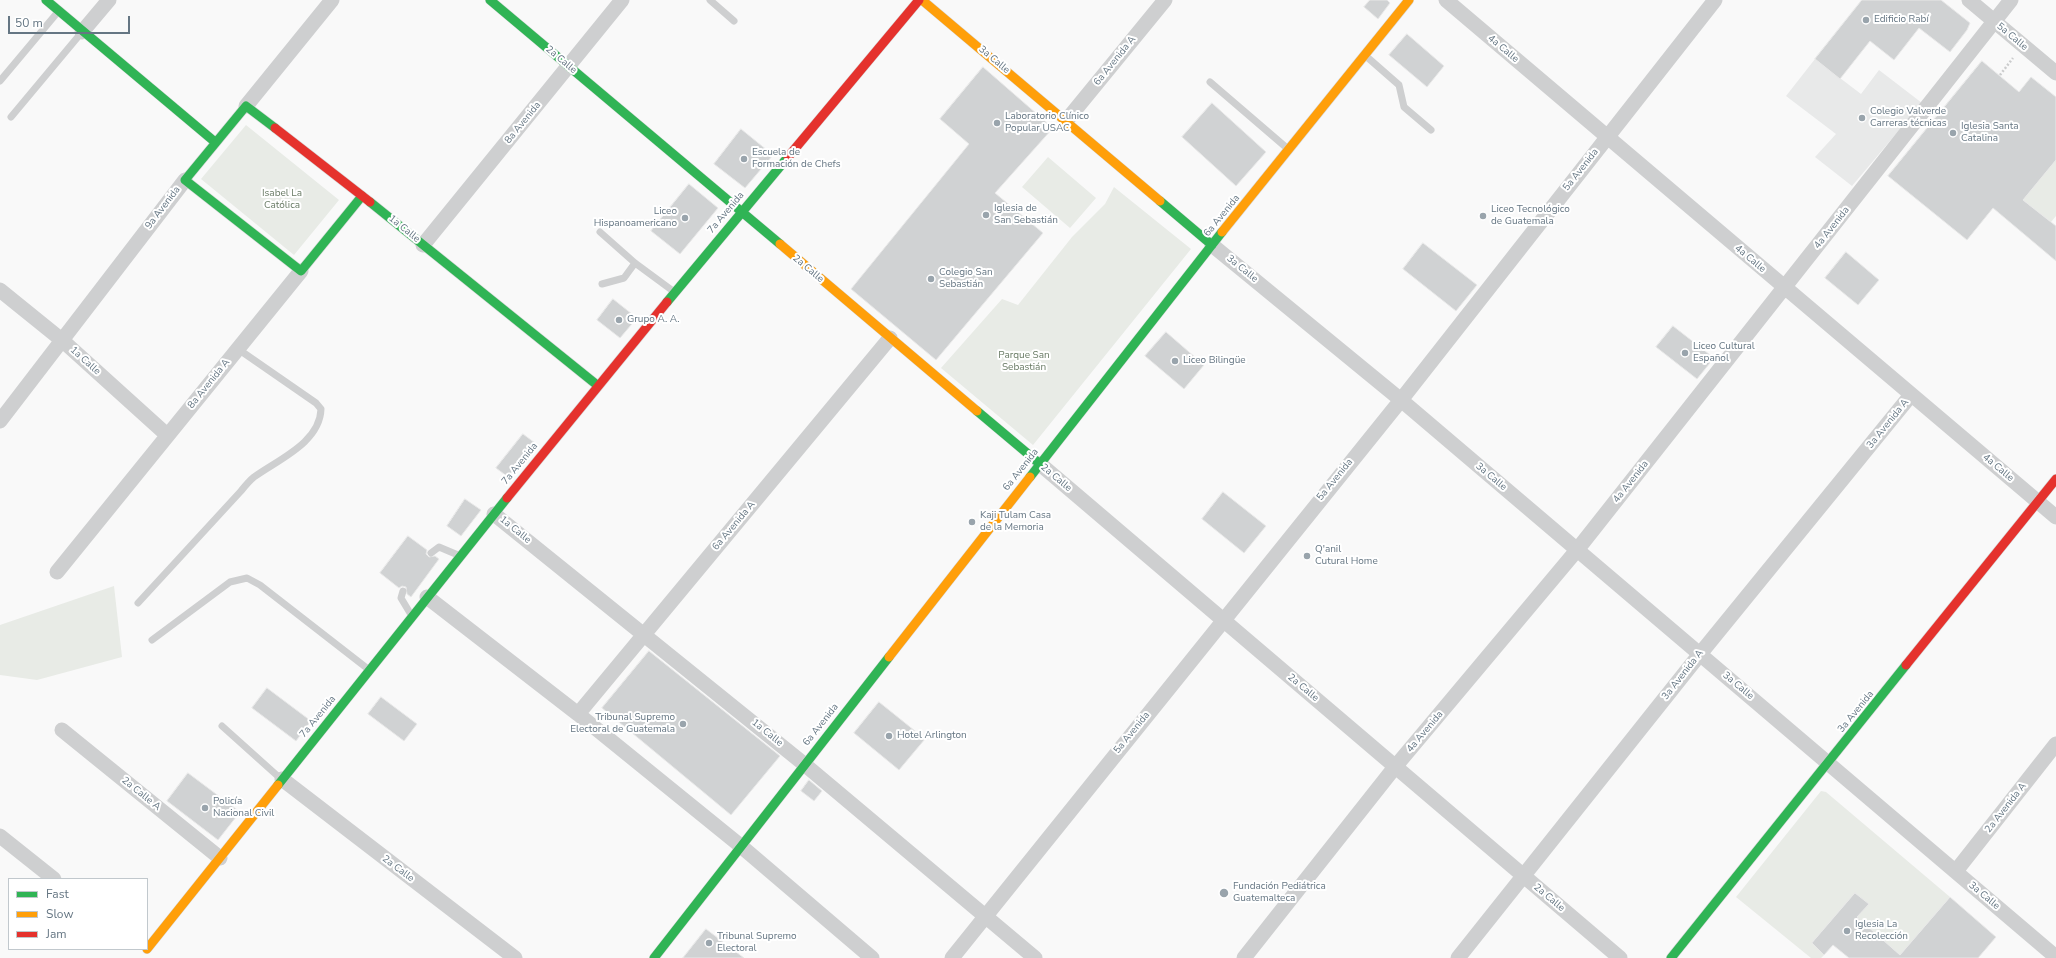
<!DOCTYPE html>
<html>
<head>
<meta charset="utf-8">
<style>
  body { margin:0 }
  #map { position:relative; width:2056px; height:958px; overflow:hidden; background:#f9f9f9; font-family:"Nunito Sans",sans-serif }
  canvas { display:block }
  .legend { position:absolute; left:8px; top:878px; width:140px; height:72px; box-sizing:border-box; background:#fff; border:1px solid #c1c8cd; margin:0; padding:5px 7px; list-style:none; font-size:12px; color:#657683 }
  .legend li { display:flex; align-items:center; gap:8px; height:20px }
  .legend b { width:20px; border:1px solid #c1c8cd }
  .scale { position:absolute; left:8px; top:16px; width:122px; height:18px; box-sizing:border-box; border:2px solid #657683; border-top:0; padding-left:5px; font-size:12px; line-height:14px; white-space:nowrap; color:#657683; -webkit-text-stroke:3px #fff; paint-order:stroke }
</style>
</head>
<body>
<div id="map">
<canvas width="2056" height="958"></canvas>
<ul class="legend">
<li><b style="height:5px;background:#30b455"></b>Fast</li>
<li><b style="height:5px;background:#ff9f0a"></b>Slow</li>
<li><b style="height:5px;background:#e5322d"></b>Jam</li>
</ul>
<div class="scale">50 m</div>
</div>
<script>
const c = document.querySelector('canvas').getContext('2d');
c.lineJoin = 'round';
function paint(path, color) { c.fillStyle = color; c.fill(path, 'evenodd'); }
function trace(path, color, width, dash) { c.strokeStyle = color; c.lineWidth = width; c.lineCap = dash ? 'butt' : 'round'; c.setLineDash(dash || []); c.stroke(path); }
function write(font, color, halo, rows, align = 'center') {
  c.font = font + ' "Nunito Sans",sans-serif'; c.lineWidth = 4; c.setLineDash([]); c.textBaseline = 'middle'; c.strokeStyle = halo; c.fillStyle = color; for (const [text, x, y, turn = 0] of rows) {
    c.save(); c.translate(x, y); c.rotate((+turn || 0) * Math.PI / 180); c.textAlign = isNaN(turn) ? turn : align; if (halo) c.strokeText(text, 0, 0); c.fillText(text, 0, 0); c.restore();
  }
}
paint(new Path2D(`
  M1815,59L1861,94L1879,70L1922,103L1852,186L1815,157L1836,134L1786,96Z`), '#e8e9e9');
paint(new Path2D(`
  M246,125L339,200L294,255L201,179Z
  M1048,157L1096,198L1070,228L1022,187Z
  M2056,160V216L2051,222L2023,200Z
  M1114,187L1191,249L1033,445L941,368L1002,299L1018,305L1072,237L1105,204Z
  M114,586L122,657L37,680L0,675V625Z
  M1821,791L1826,792L1950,897L1900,955L1857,917L1868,904L1855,893L1812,943L1824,955L1821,958H1811L1736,897Z`), '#e8ebe6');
const building = new Path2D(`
  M1370,0H1387L1390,3L1378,19L1364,7Z
  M1862,0H1941L1970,23L1967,30L1950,52L1919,28L1894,60L1870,41L1840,79L1815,59Z
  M1407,34L1444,66L1427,87L1389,55Z
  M1982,61L2019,92L2031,77L2056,97V160L2023,200L2056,226V261L1993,208L1967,240L1888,176Z
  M983,67L1053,128L995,193L1043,233L936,360L851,289L969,144L940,119Z
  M1212,103L1266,152L1236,186L1182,137Z
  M741,129L773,155L745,188L714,164Z
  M689,184L718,208L680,254L651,231Z
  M1423,243L1477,285L1456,311L1403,269Z
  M1846,252L1879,280L1858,305L1825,278Z
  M613,299L637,318L620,338L597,320Z
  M1673,326L1714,358L1697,379L1656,347Z
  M1166,332L1204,365L1184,389L1145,356Z
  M523,434L535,443L508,477L496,468Z
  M1223,492L1266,526L1244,553L1202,519Z
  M465,499L481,510L461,536L447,526Z
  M408,536L427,550L426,554L429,557L435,556L439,559L411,597L407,594L406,587L402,586L399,588L380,573Z
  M649,651L780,756L731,815L602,708Z
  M267,688L311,721L296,741L252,708Z
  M381,697L417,724L404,741L368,714Z
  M879,702L925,739L899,770L854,733Z
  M188,773L240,812L218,840L167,801Z
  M809,780L822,791L814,801L801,791Z
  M1855,893L1869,904L1857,917L1900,955L1950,897L1996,937L1978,958H1849L1833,945L1824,955L1812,943Z
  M706,929L744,958H683Z`);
paint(building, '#d0d2d3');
trace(building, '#e8e8e8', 1);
const fast = new Path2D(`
  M46,0L215,142
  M490,0L780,244
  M275,128L246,106L185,180L301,271L362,196
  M1160,201L1212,245
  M370,202L597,385
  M667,302L788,157
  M977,411L1040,464
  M1030,477L1222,232
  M278,785L507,498
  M654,958L889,657
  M1671,958L1906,665`);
const slow = new Path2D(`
  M922,0L1160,201
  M1222,232L1409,0
  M780,244L977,411
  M889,657L1030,477
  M147,949L278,785`);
const jam = new Path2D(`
  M275,128L370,202
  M788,157L919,0
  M507,498L667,302
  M1906,665L2056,479`);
trace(fast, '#d5d6d7', 10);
trace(slow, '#d5d6d7', 10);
trace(jam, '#d5d6d7', 10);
trace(new Path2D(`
  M2000,75L2013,58`), '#cbcccd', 2.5, [2, 2]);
trace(new Path2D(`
  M710,0L734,21
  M1367,57L1399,85L1404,107L1431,130
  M0,81L57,13
  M1210,82L1288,149
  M11,117L82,32
  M600,232L635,263L673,291
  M602,284L624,278L635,263
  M431,553L439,547L458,555
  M403,591L401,598L410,613
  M138,603L241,491C245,486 249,481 254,477C277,460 320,443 321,409L316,403L238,349
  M152,640L230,582L247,578L260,585L368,669
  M222,726L281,779`), '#cecfd0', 7);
trace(new Path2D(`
  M1446,0L2056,517
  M1969,0L2056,73
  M82,32L109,0
  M246,106L332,0
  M1066,121L1165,0
  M423,245L622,0
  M1212,245L1401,400L2056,957
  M0,290L63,341L167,435
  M0,421L185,180
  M1040,464L1620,958
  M494,514L804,764L1035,958
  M57,572L301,271
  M427,597L578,714L742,847L872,958
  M578,714L890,338
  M62,730L220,858
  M282,779L515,958
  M0,836L54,879
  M1956,871L2056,744
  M952,958L1401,400L1715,0
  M1244,958L1395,767L1577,550L2011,0
  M1458,958L1700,654L1911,395`), '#cecfd0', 15);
trace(fast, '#30b455', 9);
trace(slow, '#ff9f0a', 9);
trace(jam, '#e5322d', 9);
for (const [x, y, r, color] of [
  [1866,20,4,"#99a4ac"],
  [1862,118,4,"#99a4ac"],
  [997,123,4,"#99a4ac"],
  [1953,133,4,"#99a4ac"],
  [744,159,4,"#99a4ac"],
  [986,215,4,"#99a4ac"],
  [1483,216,4,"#99a4ac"],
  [685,218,4,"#99a4ac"],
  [931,279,4,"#99a4ac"],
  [619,320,4,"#99a4ac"],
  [1685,353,4,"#99a4ac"],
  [1175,361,4,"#99a4ac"],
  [972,522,4,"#99a4ac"],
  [1307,556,4,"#99a4ac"],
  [683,724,4,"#99a4ac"],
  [889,736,4,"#99a4ac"],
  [205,808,4,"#99a4ac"],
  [1224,893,5,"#99a4ac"],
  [1847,931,4,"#99a4ac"],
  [709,943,4,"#99a4ac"]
]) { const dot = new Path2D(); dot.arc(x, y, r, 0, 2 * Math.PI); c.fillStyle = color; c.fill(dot); trace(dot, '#fff', 1.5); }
write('10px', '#657683', '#fff', [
  ["Edificio Rabí",1874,20],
  ["Colegio Valverde",1870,112],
  ["Carreras técnicas",1870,124],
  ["Laboratorio Clínico",1005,117],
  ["Popular USAC",1005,129],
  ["Iglesia Santa",1961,127],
  ["Catalina",1961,139],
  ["Escuela de",752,153],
  ["Formación de Chefs",752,165],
  ["Iglesia de",994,209],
  ["San Sebastián",994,221],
  ["Liceo Tecnológico",1491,210],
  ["de Guatemala",1491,222],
  ["Liceo",677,212,"right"],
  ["Hispanoamericano",677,224,"right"],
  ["Colegio San",939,273],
  ["Sebastián",939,285],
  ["Grupo A. A.",627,320],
  ["Liceo Cultural",1693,347],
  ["Español",1693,359],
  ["Liceo Bilingüe",1183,361],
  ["Kaji Tulam Casa",980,516],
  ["de la Memoria",980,528],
  ["Q'anil",1315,550],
  ["Cutural Home",1315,562],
  ["Tribunal Supremo",675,718,"right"],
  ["Electoral de Guatemala",675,730,"right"],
  ["Hotel Arlington",897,736],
  ["Policía",213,802],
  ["Nacional Civil",213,814],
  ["Fundación Pediátrica",1233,887],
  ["Guatemalteca",1233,899],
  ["Iglesia La",1855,925],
  ["Recolección",1855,937],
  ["Tribunal Supremo",717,937],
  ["Electoral",717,949]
], 'left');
write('10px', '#657683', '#fff', [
  ["5a Calle",2012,37,40],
  ["4a Calle",1503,49,40],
  ["2a Calle",561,60,40],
  ["3a Calle",994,60,40],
  ["6a Avenida A",1115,61,-51],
  ["8a Avenida",523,123,-51],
  ["5a Avenida",1581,170,-52],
  ["9a Avenida",163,208,-53],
  ["7a Avenida",726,213,-50],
  ["6a Avenida",1222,216,-51],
  ["4a Avenida",1832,228,-52],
  ["1a Calle",404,229,39],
  ["4a Calle",1750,259,40],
  ["2a Calle",808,269,40],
  ["3a Calle",1242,269,39],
  ["1a Calle",85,361,42],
  ["8a Avenida A",209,384,-51],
  ["3a Avenida A",1888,424,-51],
  ["7a Avenida",520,464,-51],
  ["4a Calle",1998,468,40],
  ["6a Avenida",1021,470,-52],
  ["3a Calle",1491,477,40],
  ["2a Calle",1056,478,40],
  ["5a Avenida",1335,480,-51],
  ["4a Avenida",1631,482,-52],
  ["6a Avenida A",734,526,-50],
  ["1a Calle",515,530,39],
  ["3a Avenida A",1683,675,-52],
  ["3a Calle",1738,686,40],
  ["2a Calle",1303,688,40],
  ["3a Avenida",1856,712,-51],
  ["7a Avenida",318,717,-51],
  ["6a Avenida",821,725,-52],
  ["4a Avenida",1425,732,-50],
  ["1a Calle",767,733,39],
  ["5a Avenida",1132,733,-51],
  ["2a Calle A",141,794,39],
  ["2a Avenida A",2006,808,-52],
  ["2a Calle",398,869,37],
  ["3a Calle",1984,896,40],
  ["2a Calle",1549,898,40]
]);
write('10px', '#687a64', '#fff', [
  ["Isabel La",282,194],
  ["Católica",282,206],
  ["Parque San",1024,356],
  ["Sebastián",1024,368]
]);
</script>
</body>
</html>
